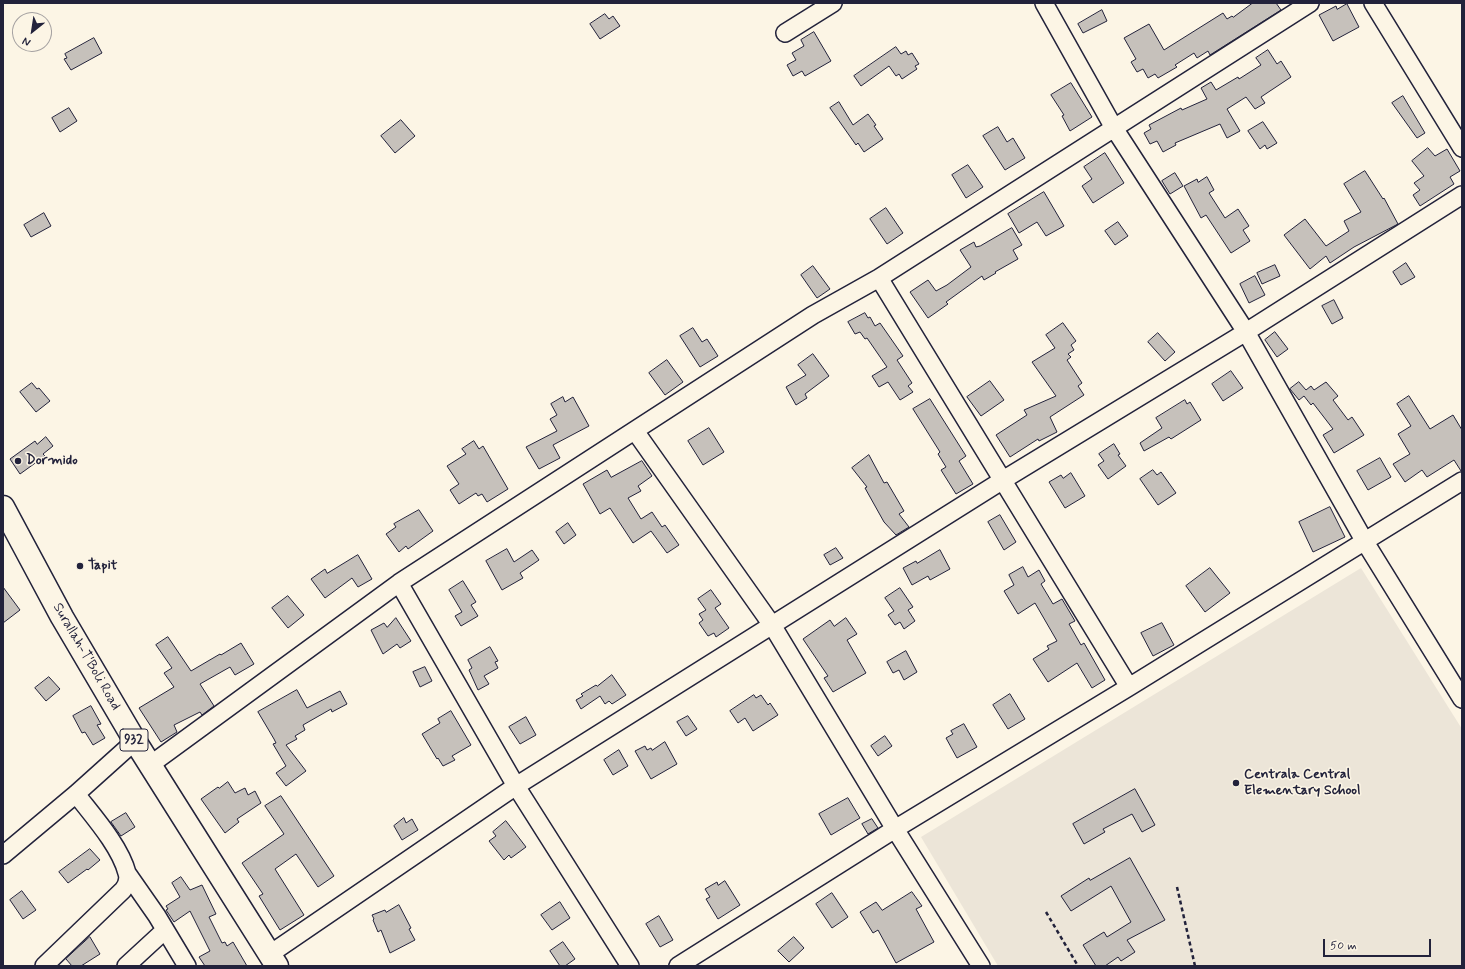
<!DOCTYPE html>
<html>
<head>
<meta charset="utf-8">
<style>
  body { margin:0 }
  #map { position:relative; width:1465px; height:969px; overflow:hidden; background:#fcf5e5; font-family:Mynerve,sans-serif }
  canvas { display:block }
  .frame { position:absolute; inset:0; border:4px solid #22223b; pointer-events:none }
  .north { position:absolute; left:12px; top:12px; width:40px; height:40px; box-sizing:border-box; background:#fcf5e5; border:1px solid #a5a1a1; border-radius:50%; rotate:210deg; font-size:11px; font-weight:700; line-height:16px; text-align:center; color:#22223b }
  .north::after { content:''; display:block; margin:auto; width:14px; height:18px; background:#22223b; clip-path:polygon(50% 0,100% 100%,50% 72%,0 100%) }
  .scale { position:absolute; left:1323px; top:939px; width:108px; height:18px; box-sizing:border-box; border:2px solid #22223b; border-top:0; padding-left:5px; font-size:12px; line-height:14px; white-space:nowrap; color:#22223b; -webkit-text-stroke:3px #fcf5e5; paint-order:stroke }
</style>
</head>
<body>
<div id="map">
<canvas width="1465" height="969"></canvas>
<div class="frame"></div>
<div class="north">N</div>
<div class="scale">50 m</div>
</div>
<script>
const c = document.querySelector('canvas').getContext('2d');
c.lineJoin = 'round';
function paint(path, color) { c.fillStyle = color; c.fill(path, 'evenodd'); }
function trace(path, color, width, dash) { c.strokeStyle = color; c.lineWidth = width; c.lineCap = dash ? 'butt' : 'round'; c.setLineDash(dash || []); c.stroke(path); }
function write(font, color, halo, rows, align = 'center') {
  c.font = font + ' Mynerve,sans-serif'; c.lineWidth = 3; c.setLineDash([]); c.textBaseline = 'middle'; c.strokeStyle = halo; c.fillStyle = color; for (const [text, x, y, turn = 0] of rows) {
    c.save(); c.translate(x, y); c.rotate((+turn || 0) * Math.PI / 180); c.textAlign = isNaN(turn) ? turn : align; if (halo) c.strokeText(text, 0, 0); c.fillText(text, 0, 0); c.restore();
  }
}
paint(new Path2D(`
  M1361,568L1462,729V966H998L921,837Z`), '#ece5d8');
const building = new Path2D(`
  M1253,3H1276L1281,10L1210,55L1208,51L1197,58L1194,53L1175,65L1177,67L1158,78L1155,74L1148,78L1143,69L1137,72L1131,62L1136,59L1124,38L1149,24L1164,50L1223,13L1227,19L1232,16L1233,17Z
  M1347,4L1359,27L1333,41L1319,15L1336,6L1337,9Z
  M1102,10L1107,21L1083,33L1078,24Z
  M605,14L609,19L613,16L620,26L600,39L590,24Z
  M814,32L831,61L805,76L802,71L793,76L787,65L796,60L792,53L804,46L801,40Z
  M94,38L102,53L71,70L64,59L67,58L65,54Z
  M896,47L901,54L906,51L908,55L912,53L919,64L915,66L917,69L902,79L899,74L896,76L889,66L861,86L854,76Z
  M1268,50L1277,64L1281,61L1291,77L1261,97L1265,103L1255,109L1246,97L1227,109L1240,131L1227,138L1220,124L1175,143L1176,145L1163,152L1157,141L1150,144L1144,133L1151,129L1149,125L1181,108L1182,110L1207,99L1201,88L1211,82L1216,90L1238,77L1239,79L1261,65L1256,58Z
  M1071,83L1092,117L1070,131L1062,116L1064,115L1051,95Z
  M1403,96L1425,133L1417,138L1392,103Z
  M839,102L853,125L868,114L876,125L874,126L883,139L864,152L858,143L856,145L830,108Z
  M69,108L77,121L60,132L52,118Z
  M401,120L415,136L395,153L381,136Z
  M1263,122L1277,143L1267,149L1265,145L1260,149L1248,131Z
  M998,127L1007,142L1013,138L1025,158L1005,170L983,136Z
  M1428,148L1435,156L1447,149L1460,171L1450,177L1454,184L1420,206L1413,195L1420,190L1414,183L1424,176L1412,161Z
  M1105,153L1124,183L1093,203L1082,186L1092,179L1084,167Z
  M968,165L983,187L966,198L952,175Z
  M1365,171L1383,199L1384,198L1398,224L1354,247L1330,263L1326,256L1310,269L1284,235L1305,219L1326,246L1349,231L1344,221L1361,212L1344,184Z
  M1175,173L1183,186L1170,194L1162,181Z
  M1207,177L1214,190L1209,193L1225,218L1238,209L1249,226L1243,230L1250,241L1231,253L1206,215L1201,218L1184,186L1197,179L1198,182Z
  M1044,192L1064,226L1046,236L1037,222L1019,233L1008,214Z
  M886,208L903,233L887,244L870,219Z
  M44,213L51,226L31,237L24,225Z
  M1118,222L1128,236L1115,245L1105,231Z
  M1012,228L1022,245L1013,250L1018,259L995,272L996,273L984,280L982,276L946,302L948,304L928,318L910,292L928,280L936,291L947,285L971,267L960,250L974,242L976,247L980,246Z
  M1406,263L1415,277L1401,285L1393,272Z
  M1275,265L1280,276L1262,284L1257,273Z
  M813,266L830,289L817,298L801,275Z
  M1255,276L1265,295L1249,303L1240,284Z
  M1334,300L1343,318L1332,324L1322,306Z
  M865,313L868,318L870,317L875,326L880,323L903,356L897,360L912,383L908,386L913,392L900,400L888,382L879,387L872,376L887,367L867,338L865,339L860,332L855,334L848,322Z
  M1063,323L1076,341L1071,345L1074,350L1068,354L1071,357L1067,360L1082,383L1078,386L1084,395L1050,417L1057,432L1039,441L1038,439L1010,457L996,435L1027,415L1024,410L1056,396L1032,362L1055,348L1046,335Z
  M693,328L702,342L707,339L718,356L700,367L680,336Z
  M1275,332L1288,349L1277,357L1265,340Z
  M1158,333L1175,352L1165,361L1148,342Z
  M813,354L829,376L805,394L807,398L796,405L786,387L806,375L798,365Z
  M667,360L683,382L665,395L649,373Z
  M1231,371L1243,388L1223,401L1212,384Z
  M990,381L1004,400L981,416L967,397Z
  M1299,382L1306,390L1311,386L1314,390L1326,382L1338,396L1333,400L1348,420L1352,417L1364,435L1334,453L1323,435L1333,429L1313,403L1311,405L1304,396L1299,400L1290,389Z
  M32,383L37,389L39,388L50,401L36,412L20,392Z
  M1409,396L1430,429L1453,415L1462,430V471H1461L1454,460L1427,477L1422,470L1405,482L1393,464L1410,454L1398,434L1411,426L1397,404Z
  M563,397L565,402L573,397L589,426L553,445L560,458L539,469L526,447L557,431L550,419L557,415L551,404Z
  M930,399L966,456L959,461L973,484L956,494L941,470L946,467L938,454L940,452L913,409Z
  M1185,400L1187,404L1190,402L1201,420L1171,439L1169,437L1144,451L1140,443L1162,428L1156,418Z
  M709,428L724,452L703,465L688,441Z
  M46,437L53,446L43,454L45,456L20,474L10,459L35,441L37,444Z
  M474,441L479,449L483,446L508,489L487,502L482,494L478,496L476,493L459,504L450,490L459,484L447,466L466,454L462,449Z
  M1114,444L1120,454L1118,455L1126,466L1108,479L1098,465L1104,461L1099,454Z
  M869,455L884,483L887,482L904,511L899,514L909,527L896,535L884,522L865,488L867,487L852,468Z
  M1380,458L1391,477L1368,490L1357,471Z
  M642,461L652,476L638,486L641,491L628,498L641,519L652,512L662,527L665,525L679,545L667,553L651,531L633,543L610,508L600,514L583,484L607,470L611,477Z
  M1153,470L1157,475L1161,472L1176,493L1158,505L1140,479Z
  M1071,473L1085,496L1065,508L1049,482L1061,475L1063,478Z
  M1330,507L1345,537L1313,552L1299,522Z
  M419,510L433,531L408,549L406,546L399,552L386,534L396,527L394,524Z
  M1000,515L1016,542L1004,550L988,522Z
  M568,523L576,535L564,544L556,532Z
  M836,548L843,558L830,565L824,555Z
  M507,549L514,562L532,550L539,560L520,573L523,578L502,590L486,561Z
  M940,550L950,569L930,580L928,576L912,585L903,568L916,561L917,563Z
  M358,555L372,579L358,587L352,578L325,598L311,579L325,569L327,573Z
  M1023,567L1028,577L1039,570L1045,581L1041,584L1053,604L1062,599L1075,621L1069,624L1081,645L1084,643L1105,680L1092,688L1077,663L1048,682L1033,659L1049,649L1047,646L1057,641L1035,603L1018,614L1004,591L1014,585L1009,575Z
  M1210,568L1230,593L1205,612L1186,586Z
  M463,581L476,602L471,605L478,616L461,626L455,616L462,612L449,590Z
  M3,587L20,610L3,623Z
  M900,588L913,607L908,610L915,621L904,629L900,622L895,625L888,615L894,611L885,598Z
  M711,590L721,604L715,608L729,628L716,637L714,633L708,636L699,623L703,620L699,614L706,610L698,599Z
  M288,596L304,615L288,628L272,608Z
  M396,618L411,641L400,648L397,644L383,654L371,630L384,623L387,627Z
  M846,618L857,634L847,640L866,673L833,692L824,678L828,676L803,639L830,620L834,626Z
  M1162,623L1174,645L1153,656L1141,633Z
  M168,637L191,671L220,654L221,655L241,643L254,664L235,675L230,667L200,684L214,706L202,715L200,712L174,725L177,732L161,742L139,708L174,687L164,673L172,668L156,645Z
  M490,647L498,661L495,662L498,668L484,676L489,684L478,690L469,670L472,668L468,660Z
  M906,651L917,672L904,680L899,670L893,673L887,662Z
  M425,667L432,681L420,687L413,672Z
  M612,675L626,695L612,704L609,701L605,704L600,696L581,709L576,700L583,696L581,694L596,685L597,686Z
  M49,677L60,689L46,701L35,688Z
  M297,690L307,708L340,691L347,704L332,712L331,709L303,725L305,730L295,736L297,739L286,745L306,771L286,786L276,773L286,766L273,744L276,743L274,739L258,712Z
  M1010,694L1025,719L1008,729L993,705Z
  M754,695L756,698L761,695L768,705L770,703L778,715L753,731L745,718L738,723L730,711Z
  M91,706L101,724L97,725L105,738L93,745L85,732L82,733L73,716Z
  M451,711L471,745L452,756L455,760L443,766L438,758L437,759L422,734L440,723L438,719Z
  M688,716L697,729L686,736L677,722Z
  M526,717L536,735L520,744L509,727Z
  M964,724L977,747L957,758L946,738L953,734L951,731Z
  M885,736L892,746L878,756L871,746Z
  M665,742L677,764L651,779L635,751L645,746L647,750L651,748L652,750Z
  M619,750L628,766L613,775L604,760Z
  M228,782L235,793L245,788L248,795L255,791L261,803L237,819L239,822L225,833L201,799L218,787L219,788Z
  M1135,789L1155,825L1142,832L1132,814L1103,829L1105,832L1084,844L1073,824Z
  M281,796L334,876L318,887L296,854L275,869L304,915L280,930L259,896L263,894L242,863L284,834L265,806Z
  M848,798L860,818L831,835L819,814Z
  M126,813L135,827L121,836L111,822Z
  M404,818L406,823L412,819L418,830L402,840L394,826Z
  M872,819L878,828L868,834L862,824Z
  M506,821L526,847L511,858L509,855L504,860L489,841L496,836L493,832Z
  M90,849L100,860L88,870L87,869L68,883L59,872Z
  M1130,858L1165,920L1127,940L1135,952L1121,961L1118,957L1105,966H1096L1083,945L1104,932L1107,937L1131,922L1111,886L1071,911L1061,896L1089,878L1090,880Z
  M181,877L190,890L202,885L216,914L209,917L222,943L225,942L227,946L233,942L247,966H205L199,957L210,951L190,911L174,922L166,910L168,909L166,906L180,897L172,883Z
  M725,881L740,905L718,919L706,899L710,897L705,889L717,882L718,885Z
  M22,891L36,910L23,919L10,900Z
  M912,892L922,906L916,909L934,942L896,963L878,930L873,933L860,912L876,902L882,910Z
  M832,893L848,917L832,928L816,904Z
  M560,902L570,918L552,930L541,915Z
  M399,905L411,928L409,929L415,940L390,953L381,930L378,932L373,920L374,919L372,915L385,910L386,912Z
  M659,916L673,940L660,947L646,924Z
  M90,937L100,954L81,966H72L66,959Z
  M794,937L804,948L789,962L778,951Z
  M563,942L575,959L565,966H560L550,951Z`);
paint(building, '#c6c1bb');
trace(building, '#22223b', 1);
const minor = new Path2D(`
  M1044,3L1114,128L1246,332L1365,542L1462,699
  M1373,3L1462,148
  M785,33L833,3
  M879,278L1129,687
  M635,431L772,625L895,829L981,966
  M399,583L516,786L630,966
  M150,765L399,583L813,315L879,278L1310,3
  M3,855L76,794L135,741
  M127,873L157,916L187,966
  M270,954L516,786L1003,480L1246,332L1462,195
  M44,966L123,890C127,885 129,879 127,873C120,846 93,816 76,794
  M126,966L164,931
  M678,966L895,829L1129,687L1462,481`);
const primary = new Path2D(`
  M3,507L62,617L135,741L277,966`);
trace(minor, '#22223b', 20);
trace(primary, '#22223b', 25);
trace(new Path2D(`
  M1177,887L1195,966
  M1046,912L1078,966`), '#22223b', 2.5, [4, 3]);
trace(minor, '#fcf5e5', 17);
trace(primary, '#fcf5e5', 22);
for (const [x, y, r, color] of [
  [18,461,4,"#22223b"],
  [80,566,4,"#22223b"],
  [1236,783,4,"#22223b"]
]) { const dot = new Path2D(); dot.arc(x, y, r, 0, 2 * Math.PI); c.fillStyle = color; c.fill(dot); trace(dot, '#fcf5e5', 1.5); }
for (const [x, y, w] of [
  [134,740,28]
]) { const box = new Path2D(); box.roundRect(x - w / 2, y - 11, w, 22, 3); c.fillStyle = '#fcf5e5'; c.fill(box); trace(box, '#22223b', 1); }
write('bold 13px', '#22223b', null, [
  ["932",134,740]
]);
write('bold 14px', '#22223b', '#fcf5e5', [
  ["Dormido",26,461],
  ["Tapit",88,566],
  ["Centrala Central",1244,775],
  ["Elementary School",1244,791]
], 'left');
write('14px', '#22223b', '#fcf5e5', [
  ["Surallah-T'Boli Road",86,657,60]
]);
</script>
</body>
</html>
